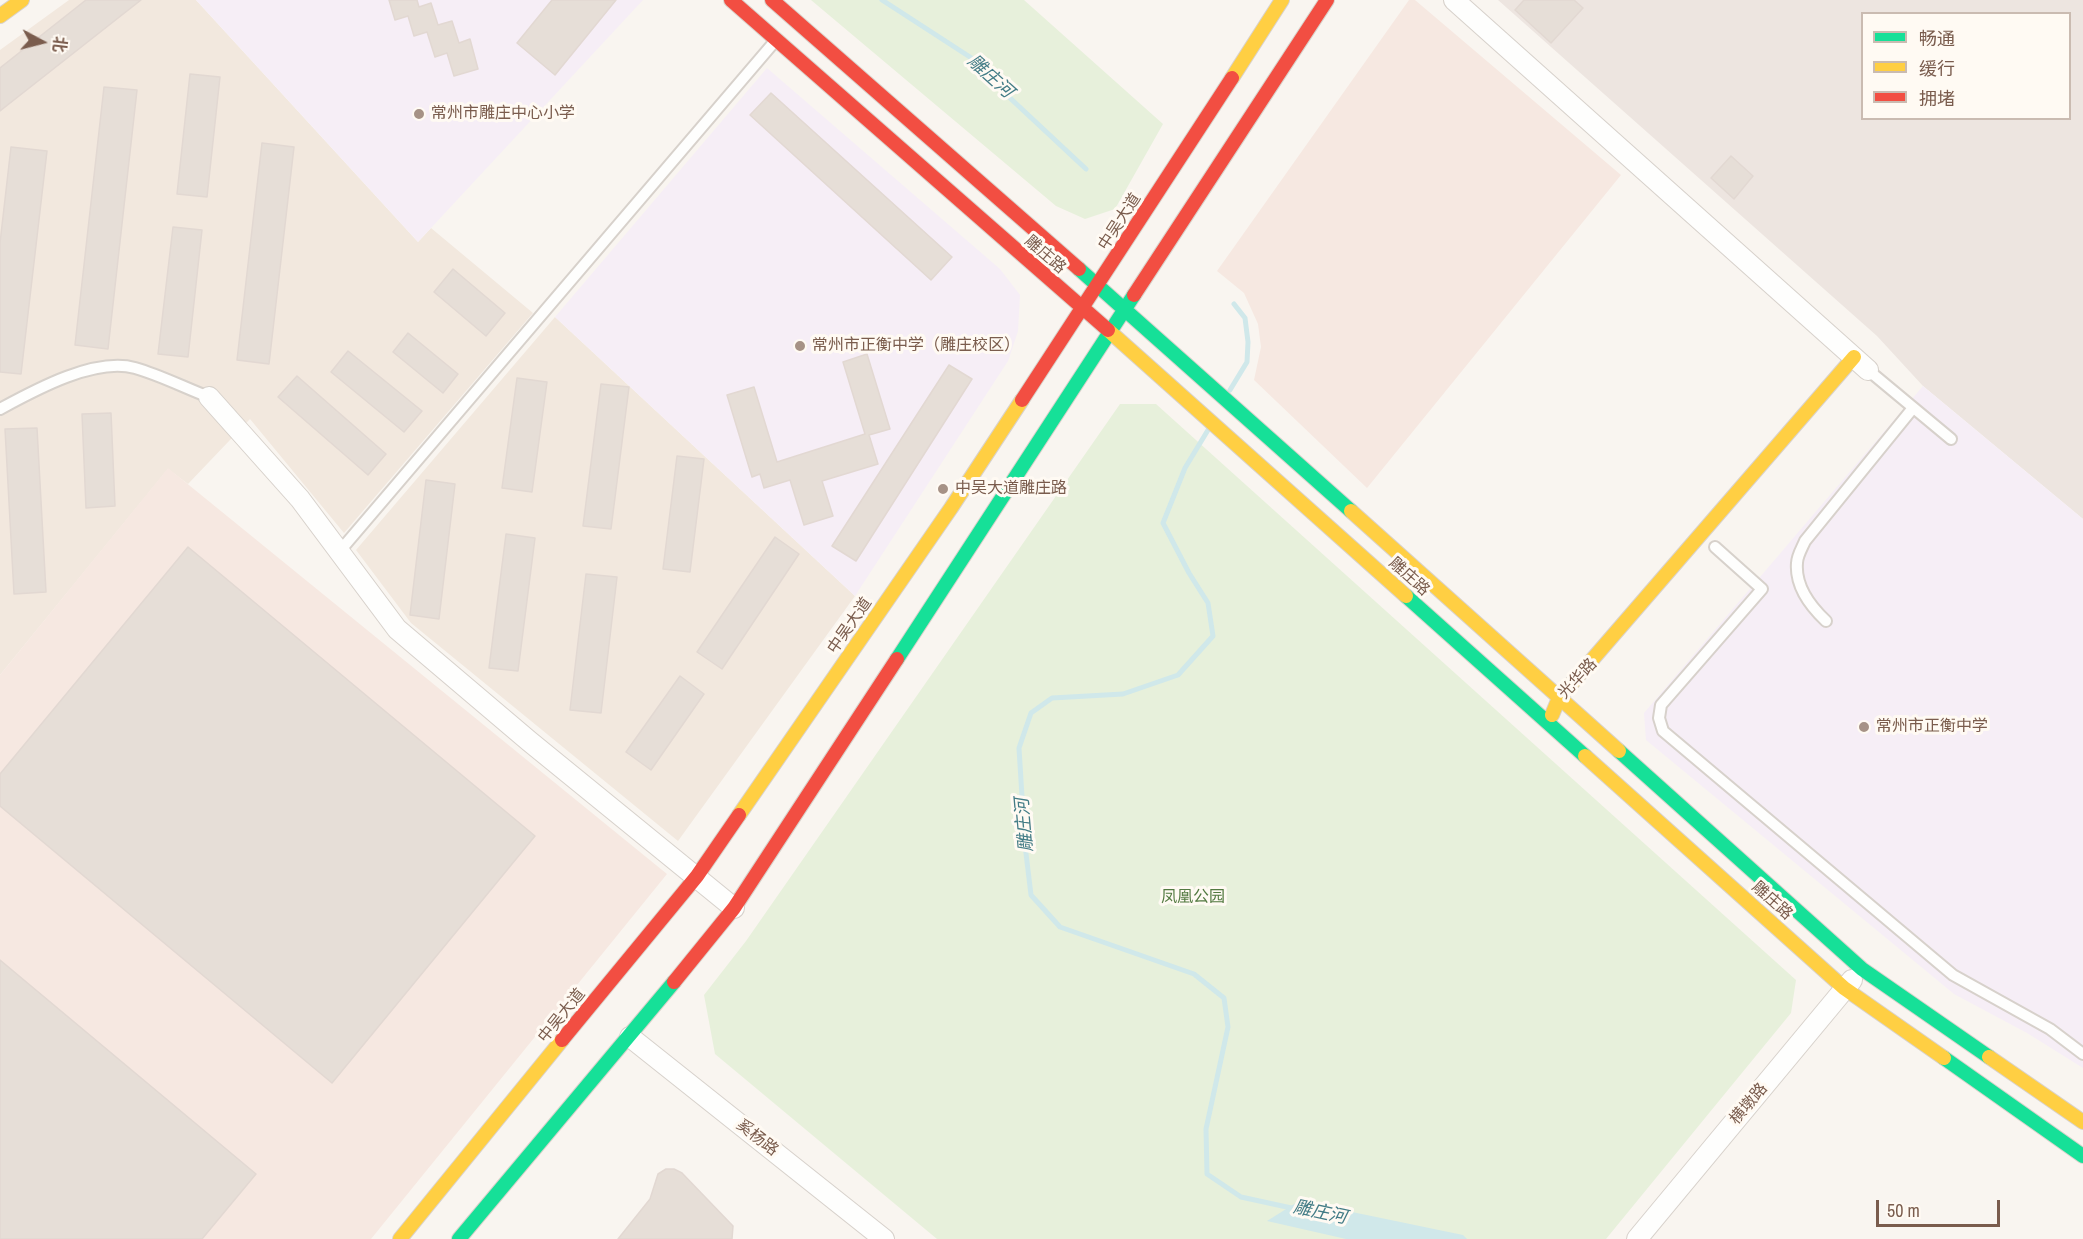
<!DOCTYPE html>
<html>
<head>
<meta charset="utf-8">
<style>
  body { margin:0 }
  #map { position:relative; width:2083px; height:1239px; overflow:hidden; background:#f9f5f0; font-family:"Archivo Narrow","Noto Sans SC",sans-serif }
  canvas { display:block }
  .legend { position:absolute; left:1861px; top:12px; width:210px; height:108px; box-sizing:border-box; background:#fffaf3; border:2px solid #cabbb1; margin:0; padding:8px 10px; list-style:none; font-size:18px; color:#7a5c4d }
  .legend li { display:flex; align-items:center; gap:12px; height:30px }
  .legend b { width:30px; border:2px solid #cabbb1 }
  .north { position:absolute; left:12px; top:12px; width:60px; height:60px; -webkit-text-stroke:4px #fffaf3; paint-order:stroke; rotate:97deg; font-size:16px; font-weight:700; line-height:24px; text-align:center; color:#7a5c4d }
  .north::after { content:''; display:block; margin:auto; width:21px; height:27px; background:#7a5c4d; clip-path:polygon(50% 0,100% 100%,50% 72%,0 100%) }
  .scale { position:absolute; left:1876px; top:1200px; width:124px; height:27px; box-sizing:border-box; border:3px solid #7a5c4d; border-top:0; padding-left:8px; font-size:18px; line-height:21px; white-space:nowrap; color:#7a5c4d; -webkit-text-stroke:4px #fffaf3; paint-order:stroke }
</style>
</head>
<body>
<div id="map">
<canvas width="2083" height="1239"></canvas>
<ul class="legend">
<li><b style="height:8px;background:#16e098"></b>畅通</li>
<li><b style="height:8px;background:#ffcf43"></b>缓行</li>
<li><b style="height:8px;background:#f24e42"></b>拥堵</li>
</ul>
<div class="north">北</div>
<div class="scale">50 m</div>
</div>
<script>
const c = document.querySelector('canvas').getContext('2d');
c.lineJoin = 'round';
function paint(path, color) { c.fillStyle = color; c.fill(path, 'evenodd'); }
function trace(path, color, width, dash) { c.strokeStyle = color; c.lineWidth = width; c.lineCap = dash ? 'butt' : 'round'; c.setLineDash(dash || []); c.stroke(path); }
function write(font, color, halo, rows, align = 'center') {
  c.font = font + ' "Archivo Narrow","Noto Sans SC",sans-serif'; c.lineWidth = 6; c.setLineDash([]); c.textBaseline = 'middle'; c.strokeStyle = halo; c.fillStyle = color; for (const [text, x, y, turn = 0] of rows) {
    c.save(); c.translate(x, y); c.rotate((+turn || 0) * Math.PI / 180); c.textAlign = isNaN(turn) ? turn : align; if (halo) c.strokeText(text, 0, 0); c.fillText(text, 0, 0); c.restore();
  }
}
paint(new Path2D(`
  M69,0H196L418,242L431,228L533,313L344,533L250,419L188,484L168,469L0,675V50Z
  M555,317L855,596L678,841L411,623L356,550Z`), '#f2e8de');
paint(new Path2D(`
  M1409,0H1415L1621,175L1367,488L1254,380L1261,347L1258,324L1244,293L1217,271Z
  M168,468L667,874L371,1239H0V675Z`), '#f6e8e1');
paint(new Path2D(`
  M1498,0H2083V519L1923,386L1877,336ZM1862,14H2070V118H1862Z`), '#ede5e0');
paint(new Path2D(`
  M196,0H643L418,242Z
  M767,68L1000,269L1020,295L1018,331L1008,361L855,596L555,317Z
  M1923,386L2083,519V1068L2027,1033L1954,994L1646,740L1644,713Z`), '#f6eef6');
paint(new Path2D(`
  M811,0H1024L1163,124L1115,209L1085,219L1056,206Z
  M1120,404H1156L1796,980L1791,1013L1606,1239H937L715,1054L704,995L746,941Z`), '#e7f0db');
paint(new Path2D(`
  M1299,1201L1463,1235L1467,1239H1346L1267,1221Z`), '#d0e8ea');
trace(new Path2D(`
  M882,0L973,59L1010,98L1086,169
  M1230,390L1247,362L1248,342L1245,318L1234,304
  M1208,430L1185,468L1163,523L1189,573L1208,603L1213,636L1178,675L1123,694L1052,698L1031,713L1019,748L1025,845L1031,895L1060,927L1194,974L1224,998L1228,1027L1206,1129L1207,1174L1241,1197L1296,1209`), '#d0e8ea', 5);
const building = new Path2D(`
  M86,0H141L0,111V68Z
  M389,0H417L419,7L431,3L438,25L452,21L459,43L470,39L478,69L454,76L447,53L435,57L427,32L414,36L408,16L395,20Z
  M552,0H616L555,75L517,43Z
  M1524,0H1574L1583,8L1551,43L1515,10Z
  M190,74L220,77L207,197L177,194Z
  M104,87L137,90L108,349L75,345Z
  M771,93L952,257L931,280L750,115Z
  M262,143L294,147L269,364L237,360Z
  M11,147L47,151L21,374L0,372V243Z
  M1731,156L1753,176L1734,199L1711,178Z
  M173,227L202,230L188,357L158,354Z
  M453,269L505,313L486,336L434,292Z
  M408,333L458,374L443,393L393,352Z
  M348,351L422,411L404,432L331,372Z
  M867,354L890,429L869,435L878,464L822,481L833,516L804,525L790,480L764,488L760,474L752,477L727,395L754,387L777,462L865,434L843,362Z
  M949,365L972,379L856,561L832,546Z
  M297,376L386,454L368,475L278,397Z
  M517,378L547,382L532,492L502,488Z
  M601,384L629,387L611,529L583,526Z
  M111,413L115,506L86,508L82,414Z
  M37,428L46,592L14,594L5,429Z
  M677,456L704,459L690,572L663,569Z
  M426,480L455,484L439,619L410,615Z
  M506,534L535,538L518,671L489,668Z
  M775,537L799,554L722,669L697,652Z
  M188,547L535,836L332,1083L0,806V774Z
  M586,574L617,577L601,713L570,710Z
  M680,676L704,694L651,770L626,752Z
  M0,960L256,1174L202,1239H0Z
  M666,1169H674L682,1173L733,1226L732,1239H618L650,1199L658,1174Z`);
paint(building, '#e6ded7');
trace(building, '#e2d8d2', 1.5);
const lane = new Path2D(`
  M1868,370L1951,439
  M0,409C35,390 95,357 135,368C160,375 185,388 209,397
  M1715,547L1762,589L1661,705L1659,718L1663,731L1953,975L2050,1029L2083,1054
  M339,552L776,40
  M1826,621C1810,606 1795,587 1797,563C1797,556 1802,548 1805,541L1913,408`);
const street = new Path2D(`
  M1454,0L1868,370
  M209,397L300,499L397,629L529,741L734,908
  M630,1037L884,1239
  M1637,1239L1852,980`);
const fast = new Path2D(`
  M1079,269L1351,511
  M1406,596L1585,756
  M897,659L1134,295
  M1619,751L1862,969L1989,1057
  M1944,1058L2083,1156
  M459,1239L674,982`);
const slow = new Path2D(`
  M0,16L22,0
  M1232,78L1282,0
  M1108,330L1406,596
  M1351,511L1619,751
  M1552,715L1559,698L1854,357
  M1585,756L1844,988L1944,1058
  M739,815L951,508L1022,400
  M1989,1057L2083,1122
  M400,1239L562,1040`);
const jam = new Path2D(`
  M731,0L1108,330
  M772,0L1079,269
  M1134,295L1327,0
  M1022,400L1232,78
  M674,982L734,908L897,659
  M562,1040L697,876L739,815`);
trace(lane, '#d7d1cb', 14);
trace(street, '#d7d1cb', 22);
trace(fast, '#d9d2cb', 16);
trace(slow, '#d9d2cb', 16);
trace(jam, '#d9d2cb', 16);
trace(lane, '#fefefd', 10);
trace(street, '#fefefd', 20);
trace(fast, '#16e098', 14);
trace(slow, '#ffcf43', 14);
trace(jam, '#f24e42', 14);
for (const [x, y, r, color] of [
  [419,114,6,"#a69286"],
  [800,346,6,"#a69286"],
  [943,489,6,"#a69286"],
  [1864,727,6,"#a69286"]
]) { const dot = new Path2D(); dot.arc(x, y, r, 0, 2 * Math.PI); c.fillStyle = color; c.fill(dot); trace(dot, '#fffaf3', 2); }
write('16px', '#7a5c4d', '#fffaf3', [
  ["常州市雕庄中心小学",431,114],
  ["常州市正衡中学（雕庄校区）",812,346],
  ["中吴大道雕庄路",955,489],
  ["常州市正衡中学",1876,727]
], 'left');
write('16px', '#7a5c4d', '#fffaf3', [
  ["中吴大道",1120,222,-57],
  ["雕庄路",1045,255,41],
  ["雕庄路",1409,577,42],
  ["中吴大道",850,626,-55],
  ["光华路",1578,679,-47],
  ["雕庄路",1772,901,42],
  ["中吴大道",562,1016,-51],
  ["横墩路",1749,1104,-50],
  ["奚杨路",757,1138,38]
]);
write('16px', '#537a41', '#fffaf3', [
  ["凤凰公园",1193,898]
]);
write('italic 18px', '#437c86', '#fffaf3', [
  ["雕庄河",990,77,42],
  ["雕庄河",1025,825,-95],
  ["雕庄河",1320,1213,12]
]);
</script>
</body>
</html>
